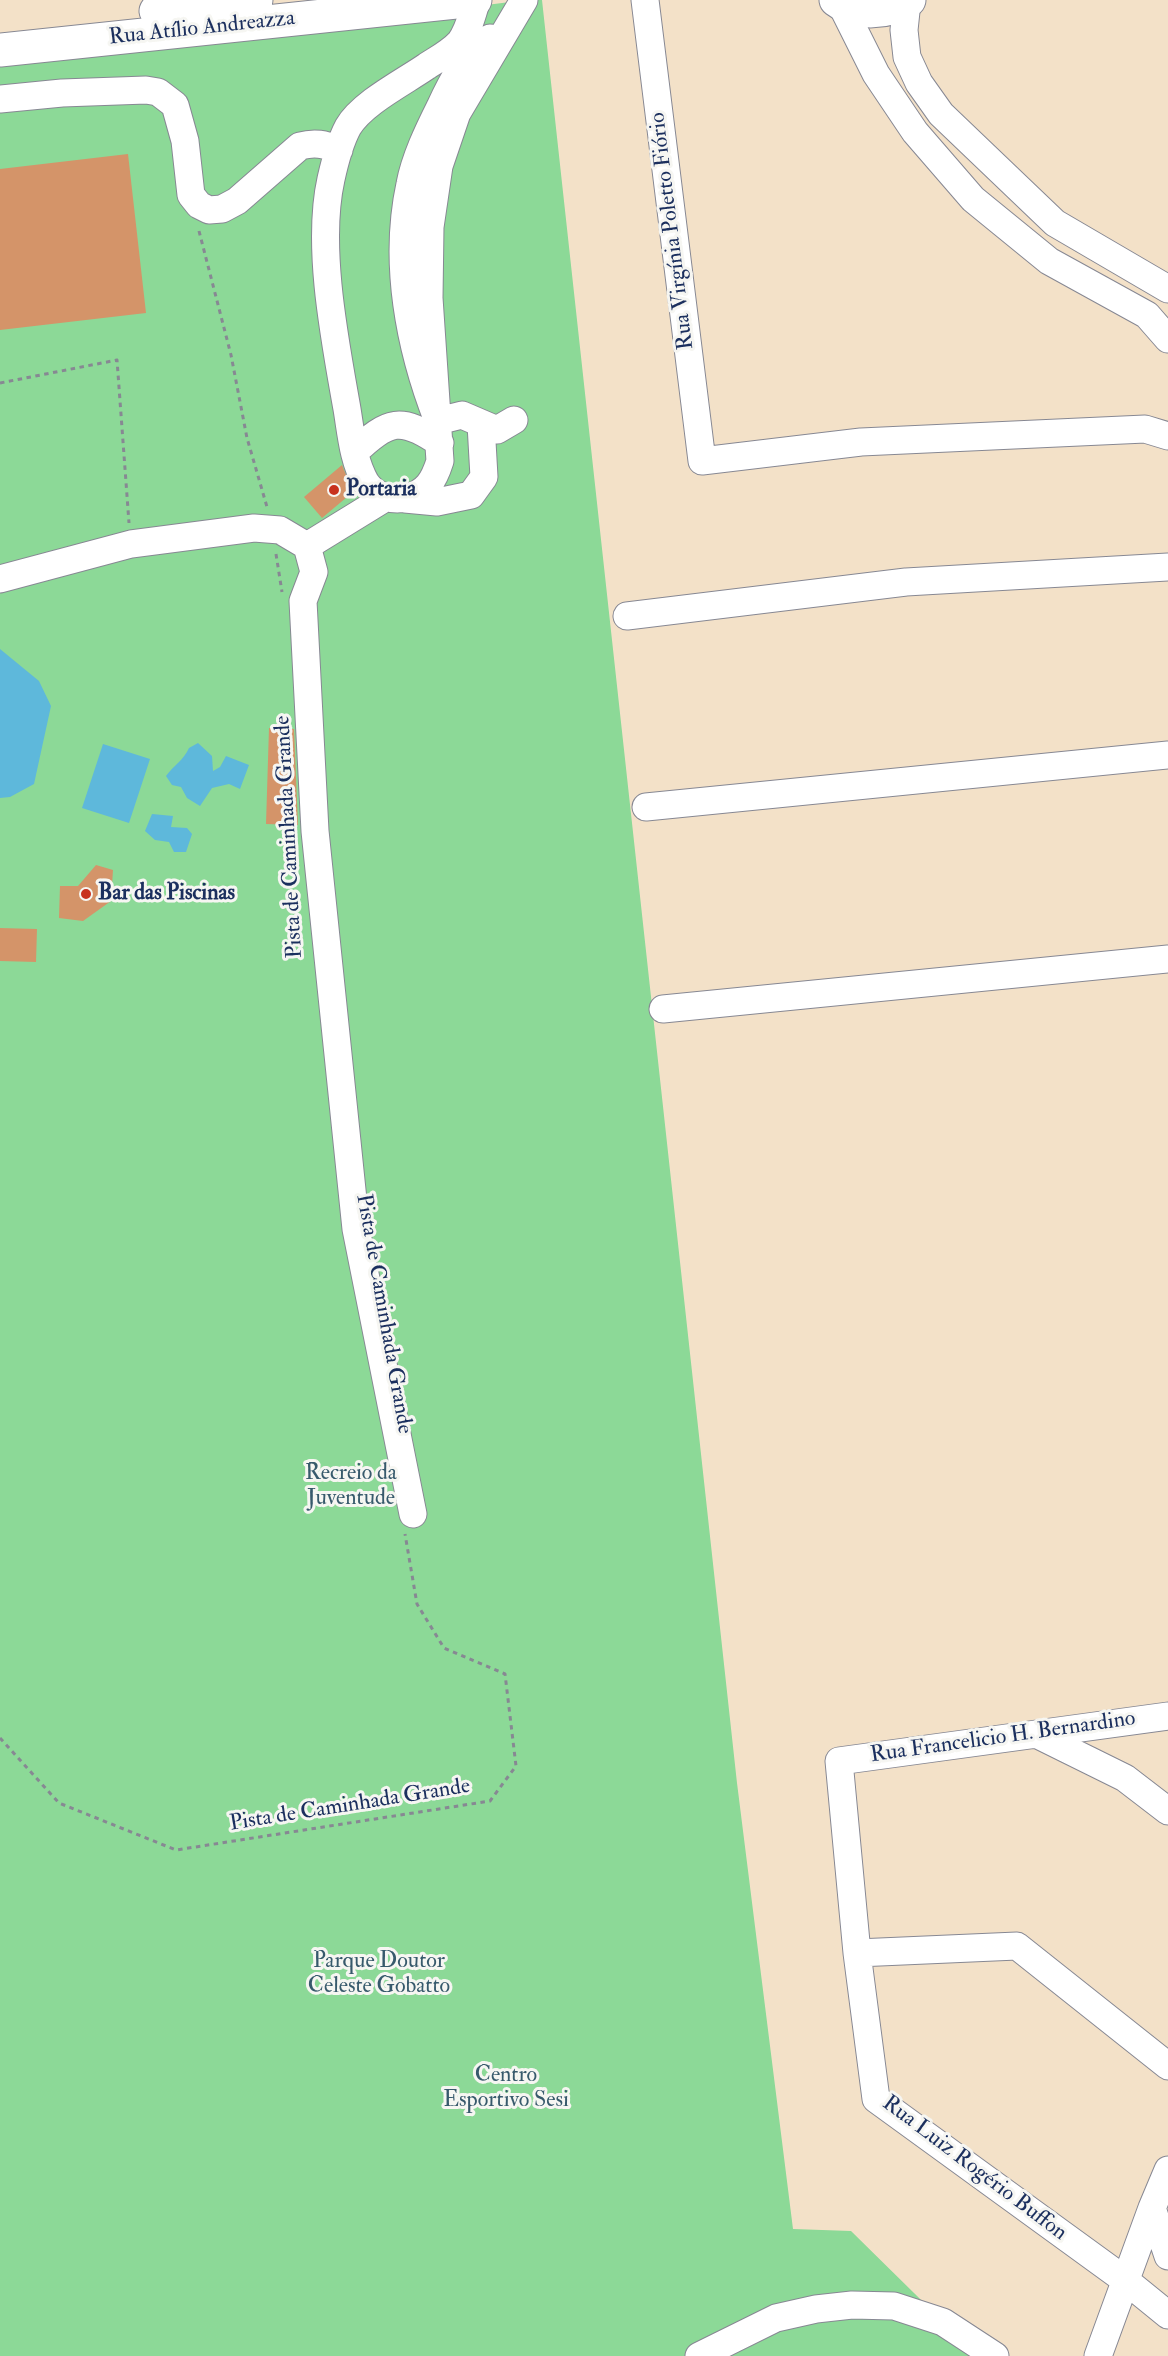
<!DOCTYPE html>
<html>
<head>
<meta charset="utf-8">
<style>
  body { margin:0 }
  canvas { display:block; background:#f3e1c8 }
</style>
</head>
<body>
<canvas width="1168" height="2356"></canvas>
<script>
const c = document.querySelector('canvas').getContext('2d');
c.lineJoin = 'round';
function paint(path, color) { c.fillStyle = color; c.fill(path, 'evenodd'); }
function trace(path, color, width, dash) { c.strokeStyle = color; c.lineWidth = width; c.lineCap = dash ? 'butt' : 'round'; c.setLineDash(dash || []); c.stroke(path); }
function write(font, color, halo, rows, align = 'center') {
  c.font = font + ' "IM FELL Double Pica",serif'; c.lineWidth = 6; c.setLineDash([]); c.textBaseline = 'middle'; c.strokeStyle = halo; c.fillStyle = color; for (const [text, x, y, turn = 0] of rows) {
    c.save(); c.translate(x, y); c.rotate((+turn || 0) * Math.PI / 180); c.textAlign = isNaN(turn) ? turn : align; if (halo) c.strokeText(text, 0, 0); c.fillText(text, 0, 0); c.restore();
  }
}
paint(new Path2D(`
  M526,0H542L737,1783L793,2229L851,2231L978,2356H0V66Z`), '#8cd997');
paint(new Path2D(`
  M0,649L39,681L51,706L34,784L10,797L0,798Z
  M198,743L212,756L213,771L220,767L226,756L249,765L240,789L229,784L212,788L200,806L187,798L181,787L172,785L166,776C174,765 183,761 189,748Z
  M103,744L150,759L129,823L82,808Z
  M152,814L173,816L171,827L187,828L192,834L186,852H174L169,842L155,840L145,831Z`), '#5eb8db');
paint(new Path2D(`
  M128,154L146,313L0,330V169Z
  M342,465L353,492L322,518L304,497Z
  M269,728L294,729L298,825L266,824Z
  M96,865L113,870L111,901L83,921L59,918L60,886H78Z
  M0,928L37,929L36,962L0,961Z`), '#d49469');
const minor = new Path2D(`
  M477,0C472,14 469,30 460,42C451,52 438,59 427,66C404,82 362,103 348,127C340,142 335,161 331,179C316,246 335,341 347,409C351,433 353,461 366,483C375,496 391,501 406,498C427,493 434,480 440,461L429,298L430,227L439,166L457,113L524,0
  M645,0L702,461L861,442L1145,429L1168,436
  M907,2L904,30L907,57L919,83L941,114L1055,223L1168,289
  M841,4L876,74L915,132L973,199L1049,261L1147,315L1168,339
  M490,38C466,53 451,83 440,107C428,131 415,158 410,184C393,262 409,347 438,421L462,415L497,430L514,420
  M0,99L62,93L146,90L158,92L175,105L185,141L191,195L199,205L209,210L222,209L237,201L300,146C315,142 324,144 339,150
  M355,452C388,420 401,416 440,443
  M405,499L437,502L471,495L484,477L481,424
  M307,546L385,498
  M0,579L131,544L254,528L280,530L307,546L314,572L303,601L315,831L356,1229L413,1514
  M627,616L906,582L1168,567
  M646,807L1168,755
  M663,1009L1168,959
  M1168,1716L839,1761L857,1953L876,2099L1125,2280L1168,2315
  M1038,1735L1125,1778L1168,1811
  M857,1953L1017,1946L1168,2066
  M1152,2208L1168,2256
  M699,2356L776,2318L816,2309L852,2305L894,2306L943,2322L995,2356
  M1098,2356L1152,2208L1168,2170`);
const major = new Path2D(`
  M836,0C858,16 888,13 909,0
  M156,11L256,0
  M0,50L475,0`);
trace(minor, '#878893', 29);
trace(major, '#878893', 35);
trace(new Path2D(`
  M199,231L231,355L247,438L267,507
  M0,383L117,360L129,523
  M276,554L282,592
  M0,1738L59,1803L176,1850L490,1801L516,1766L505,1674L444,1648L417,1604L405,1534`), '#878893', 3, [4.5, 4.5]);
trace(minor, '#fff', 27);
trace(major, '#fff', 33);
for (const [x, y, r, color] of [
  [334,490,6,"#c8321e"],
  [86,894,6,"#c8321e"]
]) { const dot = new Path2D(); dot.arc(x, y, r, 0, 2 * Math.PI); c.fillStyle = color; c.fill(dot); trace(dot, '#f6f6f2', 2); }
write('22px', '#1b2f5e', '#f6f6f2', [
  ["Rua Atílio Andreazza",202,29,-6],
  ["Rua Virgínia Poletto Fiório",673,231,-97],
  ["Pista de Caminhada Grande",290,837,-93],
  ["Pista de Caminhada Grande",383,1314,80],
  ["Rua Francelicio H. Bernardino",1003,1738,-8],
  ["Pista de Caminhada Grande",350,1806,-9],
  ["Rua Luiz Rogério Buffon",974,2169,37]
]);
write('bold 22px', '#1b2f5e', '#f6f6f2', [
  ["Portaria",346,490],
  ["Bar das Piscinas",98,894]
], 'left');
write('22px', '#375a6c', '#f6f6f2', [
  ["Recreio da",351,1474],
  ["Juventude",351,1499],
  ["Parque Doutor",379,1962],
  ["Celeste Gobatto",379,1987],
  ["Centro",506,2076],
  ["Esportivo Sesi",506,2101]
]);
</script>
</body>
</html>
